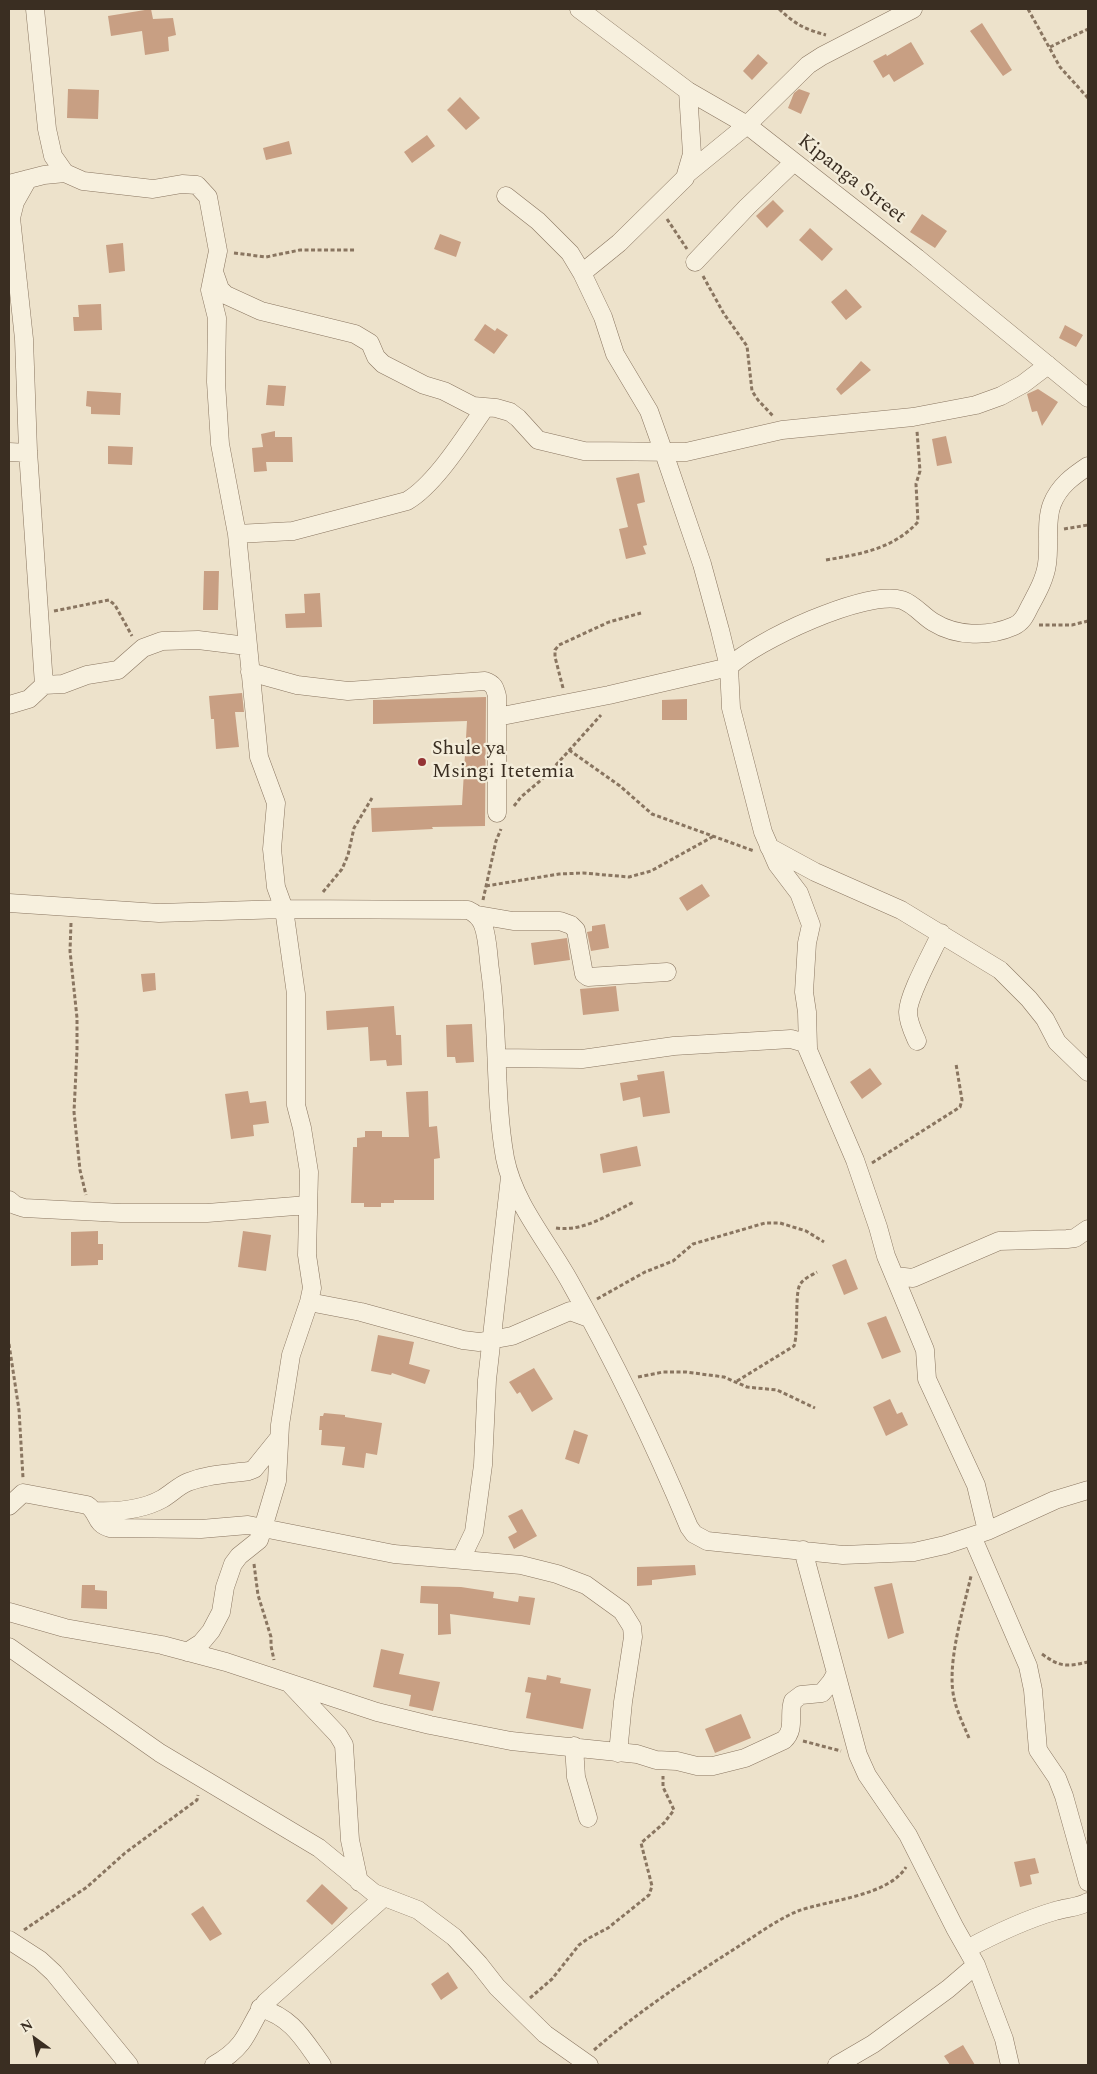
<!DOCTYPE html>
<html>
<head>
<meta charset="utf-8">
<style>
  body { margin:0 }
  #map { position:relative; width:1097px; height:2074px; overflow:hidden; background:#ede2cb; font-family:Spectral,serif }
  canvas { display:block }
  .frame { position:absolute; inset:0; border:10px solid #3a2e22; pointer-events:none }
  .north { position:absolute; left:10px; top:2014px; width:50px; height:50px; -webkit-text-stroke:4px #f4edda; paint-order:stroke; rotate:328deg; font-size:14px; font-weight:700; line-height:20px; text-align:center; color:#3a2e22 }
  .north::after { content:''; display:block; margin:auto; width:18px; height:22px; background:#3a2e22; clip-path:polygon(50% 0,100% 100%,50% 72%,0 100%) }
</style>
</head>
<body>
<div id="map">
<canvas width="1097" height="2074"></canvas>
<div class="frame"></div>
<div class="north">N</div>
</div>
<script>
const c = document.querySelector('canvas').getContext('2d');
c.lineJoin = 'round';
function paint(path, color) { c.fillStyle = color; c.fill(path, 'evenodd'); }
function trace(path, color, width, dash) { c.strokeStyle = color; c.lineWidth = width; c.lineCap = dash ? 'butt' : 'round'; c.setLineDash(dash || []); c.stroke(path); }
function write(font, color, halo, rows, align = 'center') {
  c.font = font + ' Spectral,serif'; c.lineWidth = 4.5; c.setLineDash([]); c.textBaseline = 'middle'; c.strokeStyle = halo; c.fillStyle = color; for (const [text, x, y, turn = 0] of rows) {
    c.save(); c.translate(x, y); c.rotate((+turn || 0) * Math.PI / 180); c.textAlign = isNaN(turn) ? turn : align; if (halo) c.strokeText(text, 0, 0); c.fillText(text, 0, 0); c.restore();
  }
}
paint(new Path2D(`
  M151,9L153,19L173,18L176,35L168,37L169,51L145,55L142,31L111,36L108,16Z
  M982,23L1012,70L1003,76L970,31Z
  M911,42L924,64L894,82L889,74L883,78L873,61L886,54L887,56Z
  M758,54L768,63L752,80L743,71Z
  M68,89L99,90L98,119L67,118Z
  M799,89L810,93L801,114L788,108L794,93Z
  M460,97L480,118L466,130L447,110Z
  M427,135L435,146L412,163L404,152Z
  M289,141L292,154L266,160L263,148Z
  M773,200L784,211L767,228L756,216Z
  M922,214L947,231L935,248L910,232Z
  M810,228L833,249L822,261L799,240Z
  M440,234L461,242L456,257L434,249Z
  M123,243L125,271L109,273L106,245Z
  M846,289L862,307L846,320L831,302Z
  M101,304L102,330L74,331L73,317H79L78,305Z
  M485,324L495,331L497,328L508,335L494,354L474,340Z
  M1065,325L1083,335L1076,347L1059,338Z
  M861,361L871,370L841,395L836,389Z
  M268,385L286,386L284,406L266,405Z
  M1038,389L1058,402L1042,426L1037,411L1032,412L1027,394Z
  M87,391L121,393L120,415L91,414V407L86,406Z
  M275,431V437H292L293,462H266L267,471L254,472L252,448L263,447L261,434Z
  M946,436L952,463L937,466L932,439Z
  M108,446L133,447L132,465L108,464Z
  M639,473L645,502L637,504L647,545L643,546L646,554L626,559L619,529L628,527L616,478Z
  M204,571H219L218,610H203Z
  M320,593L322,627L286,628L285,614L305,613L304,594Z
  M242,693L244,712H235L239,747L216,749L214,719H211L209,696Z
  M486,697L485,826L432,827L433,829L372,832L371,808L462,805L467,721L373,724V700Z
  M687,699V720H662V700Z
  M702,884L710,896L687,911L679,898Z
  M605,924L609,948L591,951L587,932L592,931V926Z
  M567,938L570,960L534,965L531,943Z
  M155,973L156,990L143,992L141,974Z
  M616,986L619,1011L583,1015L580,989Z
  M394,1006L396,1035H401L402,1065L387,1066L386,1060L370,1061L368,1027L327,1030L326,1011Z
  M472,1024L474,1062L456,1063L455,1057H447L446,1025Z
  M870,1068L882,1084L862,1099L850,1082Z
  M664,1071L670,1113L643,1117L640,1097L623,1101L620,1083L638,1080L637,1075Z
  M248,1091L250,1103L266,1101L269,1123L253,1125L254,1136L231,1139L225,1094Z
  M428,1091L429,1127L437,1126L440,1158L434,1159V1200H394V1203H381V1207H364V1203H351L353,1147H357V1138L365,1137V1131H382V1137H409L406,1092Z
  M637,1146L641,1166L603,1173L600,1154Z
  M98,1231V1244H103V1260H98V1265L71,1266V1232Z
  M243,1231L271,1235L266,1271L238,1267Z
  M846,1259L858,1289L844,1295L832,1265Z
  M886,1316L901,1352L882,1359L867,1323Z
  M378,1335L414,1342L409,1364L430,1370L425,1384L392,1373L391,1375L371,1371Z
  M534,1368L553,1399L532,1412L520,1392L517,1394L509,1382Z
  M890,1399L897,1414L902,1412L908,1425L886,1436L873,1407Z
  M324,1413L345,1415V1417L382,1423L377,1455L366,1453L364,1468L342,1465L345,1447L321,1445L322,1430H319L320,1416H323Z
  M574,1430L588,1435L579,1464L565,1459Z
  M522,1509L537,1536L514,1549L508,1537L517,1532L508,1516Z
  M695,1565L696,1575L652,1580V1585L637,1586V1567Z
  M892,1583L904,1633L888,1639L874,1587Z
  M82,1585H95V1590L107,1591V1609L81,1608Z
  M421,1586L461,1587L494,1592L493,1598L518,1602L519,1596L535,1598L530,1625L450,1614L451,1634L438,1635V1604L420,1603Z
  M381,1649L404,1654L399,1674L440,1682L433,1711L409,1706L411,1695L373,1687Z
  M547,1675L561,1678L560,1683L591,1689L583,1729L526,1718L531,1693L525,1692L528,1677L546,1680Z
  M741,1714L751,1738L715,1753L705,1729Z
  M1035,1858L1039,1873L1030,1875L1032,1884L1020,1887L1014,1862Z
  M322,1884L348,1908L332,1925L306,1901Z
  M203,1906L222,1934L210,1941L191,1914Z
  M448,1972L458,1988L441,2000L431,1984Z
  M963,2045L975,2065H950L944,2056Z`), '#c89f83');
const minor = new Path2D(`
  M35,9L47,129L53,156L65,173L83,181L153,189L182,184L197,185L208,197L218,251L210,290L217,318L216,382L220,444L237,534L259,757L276,803L272,849L276,887L284,909L296,994V1105L302,1128L309,1172L307,1255L312,1288L309,1302L291,1355L280,1425L277,1481L263,1528L259,1540L239,1556L233,1564L225,1587L221,1612L211,1631L201,1643L187,1652
  M579,9L688,91L747,125L917,258L1088,398
  M687,174L747,125L808,65L822,56L913,9
  M28,179L15,202L11,218L24,339L28,451L44,685
  M9,184L44,175L65,173
  M506,196L538,221L570,253L582,273L603,317L615,354L649,411L664,453L702,564L720,630L729,667L731,708L763,832L777,864L799,893L811,925L807,943L804,992L807,1012L808,1048
  M695,262L747,207L794,162
  M214,272L220,289L226,295L261,311L355,334L370,343L376,357L383,364L424,385L444,391L473,406L496,408L510,412L518,418L538,440L584,451L686,452L782,430L913,417L976,405L1001,396L1023,384L1048,365
  M582,273L619,243L685,178L692,154L688,91
  M9,452L28,453
  M237,534L293,531L407,501C436,484 465,436 485,408
  M250,672L297,685L348,691L485,681C494,684 495,688 497,696V813
  M9,705L29,699L44,685L63,684L87,675L118,670L143,648L162,641L198,640L247,646
  M497,717L609,695L729,667C755,641 866,589 902,600C914,604 923,616 933,622C957,637 989,637 1014,626C1023,622 1026,614 1030,606C1037,593 1045,579 1047,564C1050,545 1045,522 1052,504C1059,486 1073,476 1088,466
  M769,847L815,872L901,910L1000,970L1029,999L1045,1019L1057,1042L1088,1072
  M9,903L159,913L284,909L468,910C475,913 480,917 483,925C488,938 488,956 490,970C499,1032 494,1096 505,1158C514,1204 548,1242 570,1282C615,1362 654,1443 689,1527L694,1534L707,1541L843,1555L914,1552L945,1545L987,1531L1055,1500L1088,1490
  M478,915L513,921H560L571,925L576,930L584,974L588,977L667,972
  M917,1041C913,1032 908,1022 908,1012C908,995 933,951 941,933
  M497,1058L582,1059L674,1046L758,1041L791,1039L805,1043L855,1160L878,1227L886,1256L925,1350L927,1379L976,1485L987,1531
  M9,1200L15,1205L24,1208L121,1213H207L308,1205
  M895,1276L913,1278L999,1241L1067,1239L1075,1238L1088,1229
  M309,1302L361,1312L463,1340L479,1342L512,1336L570,1311L589,1318
  M9,1506L23,1493L87,1505C99,1512 94,1524 110,1528L201,1529L248,1525L394,1554L521,1565L557,1574L586,1585L622,1611L632,1627L633,1637L623,1702L618,1753
  M93,1511C115,1512 142,1510 162,1499C171,1494 178,1486 188,1482C208,1474 228,1474 249,1471L254,1469L279,1438
  M972,1536L1028,1666L1033,1690L1038,1750L1057,1778L1064,1796L1088,1882
  M803,1550L858,1755L867,1775L908,1835L955,1928L976,1965L1004,2039L1010,2065
  M461,1559L474,1532L483,1465L487,1380L510,1177
  M9,1612L65,1628L162,1645L226,1662L377,1712L430,1725L511,1741L637,1754L656,1760L677,1761L697,1766H713L745,1758L784,1740C796,1729 788,1714 793,1701L801,1695L822,1693L831,1682L836,1673
  M9,1647L160,1753L319,1848L374,1893L418,1910L454,1937L479,1964L497,1987L545,2034L589,2065
  M290,1684L338,1735L344,1745L350,1840L359,1882
  M574,1746L576,1777L588,1818
  M9,1940L40,1960L54,1973L129,2065
  M967,1949C995,1934 1024,1920 1055,1911C1067,1907 1077,1908 1088,1902
  M260,2008C293,2018 303,2039 322,2065
  M214,2065C223,2060 234,2052 241,2043C251,2030 255,2015 266,2002L383,1898
  M837,2065L873,2044L948,1989L976,1965`);
trace(minor, '#897560', 19);
trace(new Path2D(`
  M779,9C795,24 804,29 826,35
  M1028,9L1060,67L1088,98
  M1050,47L1088,29
  M667,219L687,249
  M234,253L266,257L300,250H355
  M703,276L724,314L747,346L752,391L758,400L773,416
  M1064,529L1088,525
  M826,560C861,554 893,549 918,522L916,484L920,471L917,431
  M54,611L109,600L115,605L132,636
  M1039,625H1072L1088,621
  M563,688L555,657V650L559,645L609,622L641,613
  M569,750L620,786L652,814L754,851
  M514,806L521,797L547,775L601,715
  M486,886L559,874L583,873L629,877L651,871L714,836
  M323,892L342,869L348,855L354,828L372,798
  M483,900L496,841L501,829
  M71,923L70,951L77,1018V1050L74,1112L80,1170L86,1195
  M872,1163L960,1107L962,1100L956,1064
  M556,1228C584,1232 609,1214 634,1202
  M597,1299L645,1272L673,1261L693,1244L765,1223H780L806,1231L824,1242
  M9,1344L19,1410L23,1478
  M638,1377L663,1372H686L724,1377L747,1387L777,1390L815,1408
  M737,1381L794,1346C799,1331 794,1290 801,1283C805,1278 812,1275 817,1272
  M254,1564L258,1595L271,1637V1646L274,1660
  M1042,1654C1060,1667 1066,1667 1088,1662
  M969,1738C964,1726 958,1714 955,1702C945,1668 963,1611 971,1576
  M803,1741L841,1751
  M24,1930L87,1887L125,1853L197,1800L198,1795
  M530,1998L552,1979L579,1945L589,1938L608,1928L649,1895L652,1886L641,1843L664,1823L674,1810L663,1787V1776
  M594,2050C639,2011 689,1978 739,1946C758,1934 778,1919 798,1911C828,1900 889,1896 906,1867`), '#897560', 3, [4, 2.5]);
trace(minor, '#f7f0de', 18);
for (const [x, y, r, color] of [
  [422,762,5,"#943334"]
]) { const dot = new Path2D(); dot.arc(x, y, r, 0, 2 * Math.PI); c.fillStyle = color; c.fill(dot); trace(dot, '#f4edda', 2); }
write('20px', '#3a2e22', '#f4edda', [
  ["Kipanga Street",851,180,38]
]);
write('20px', '#3a2e22', '#f4edda', [
  ["Shule ya",432,750],
  ["Msingi Itetemia",432,773]
], 'left');
</script>
</body>
</html>
